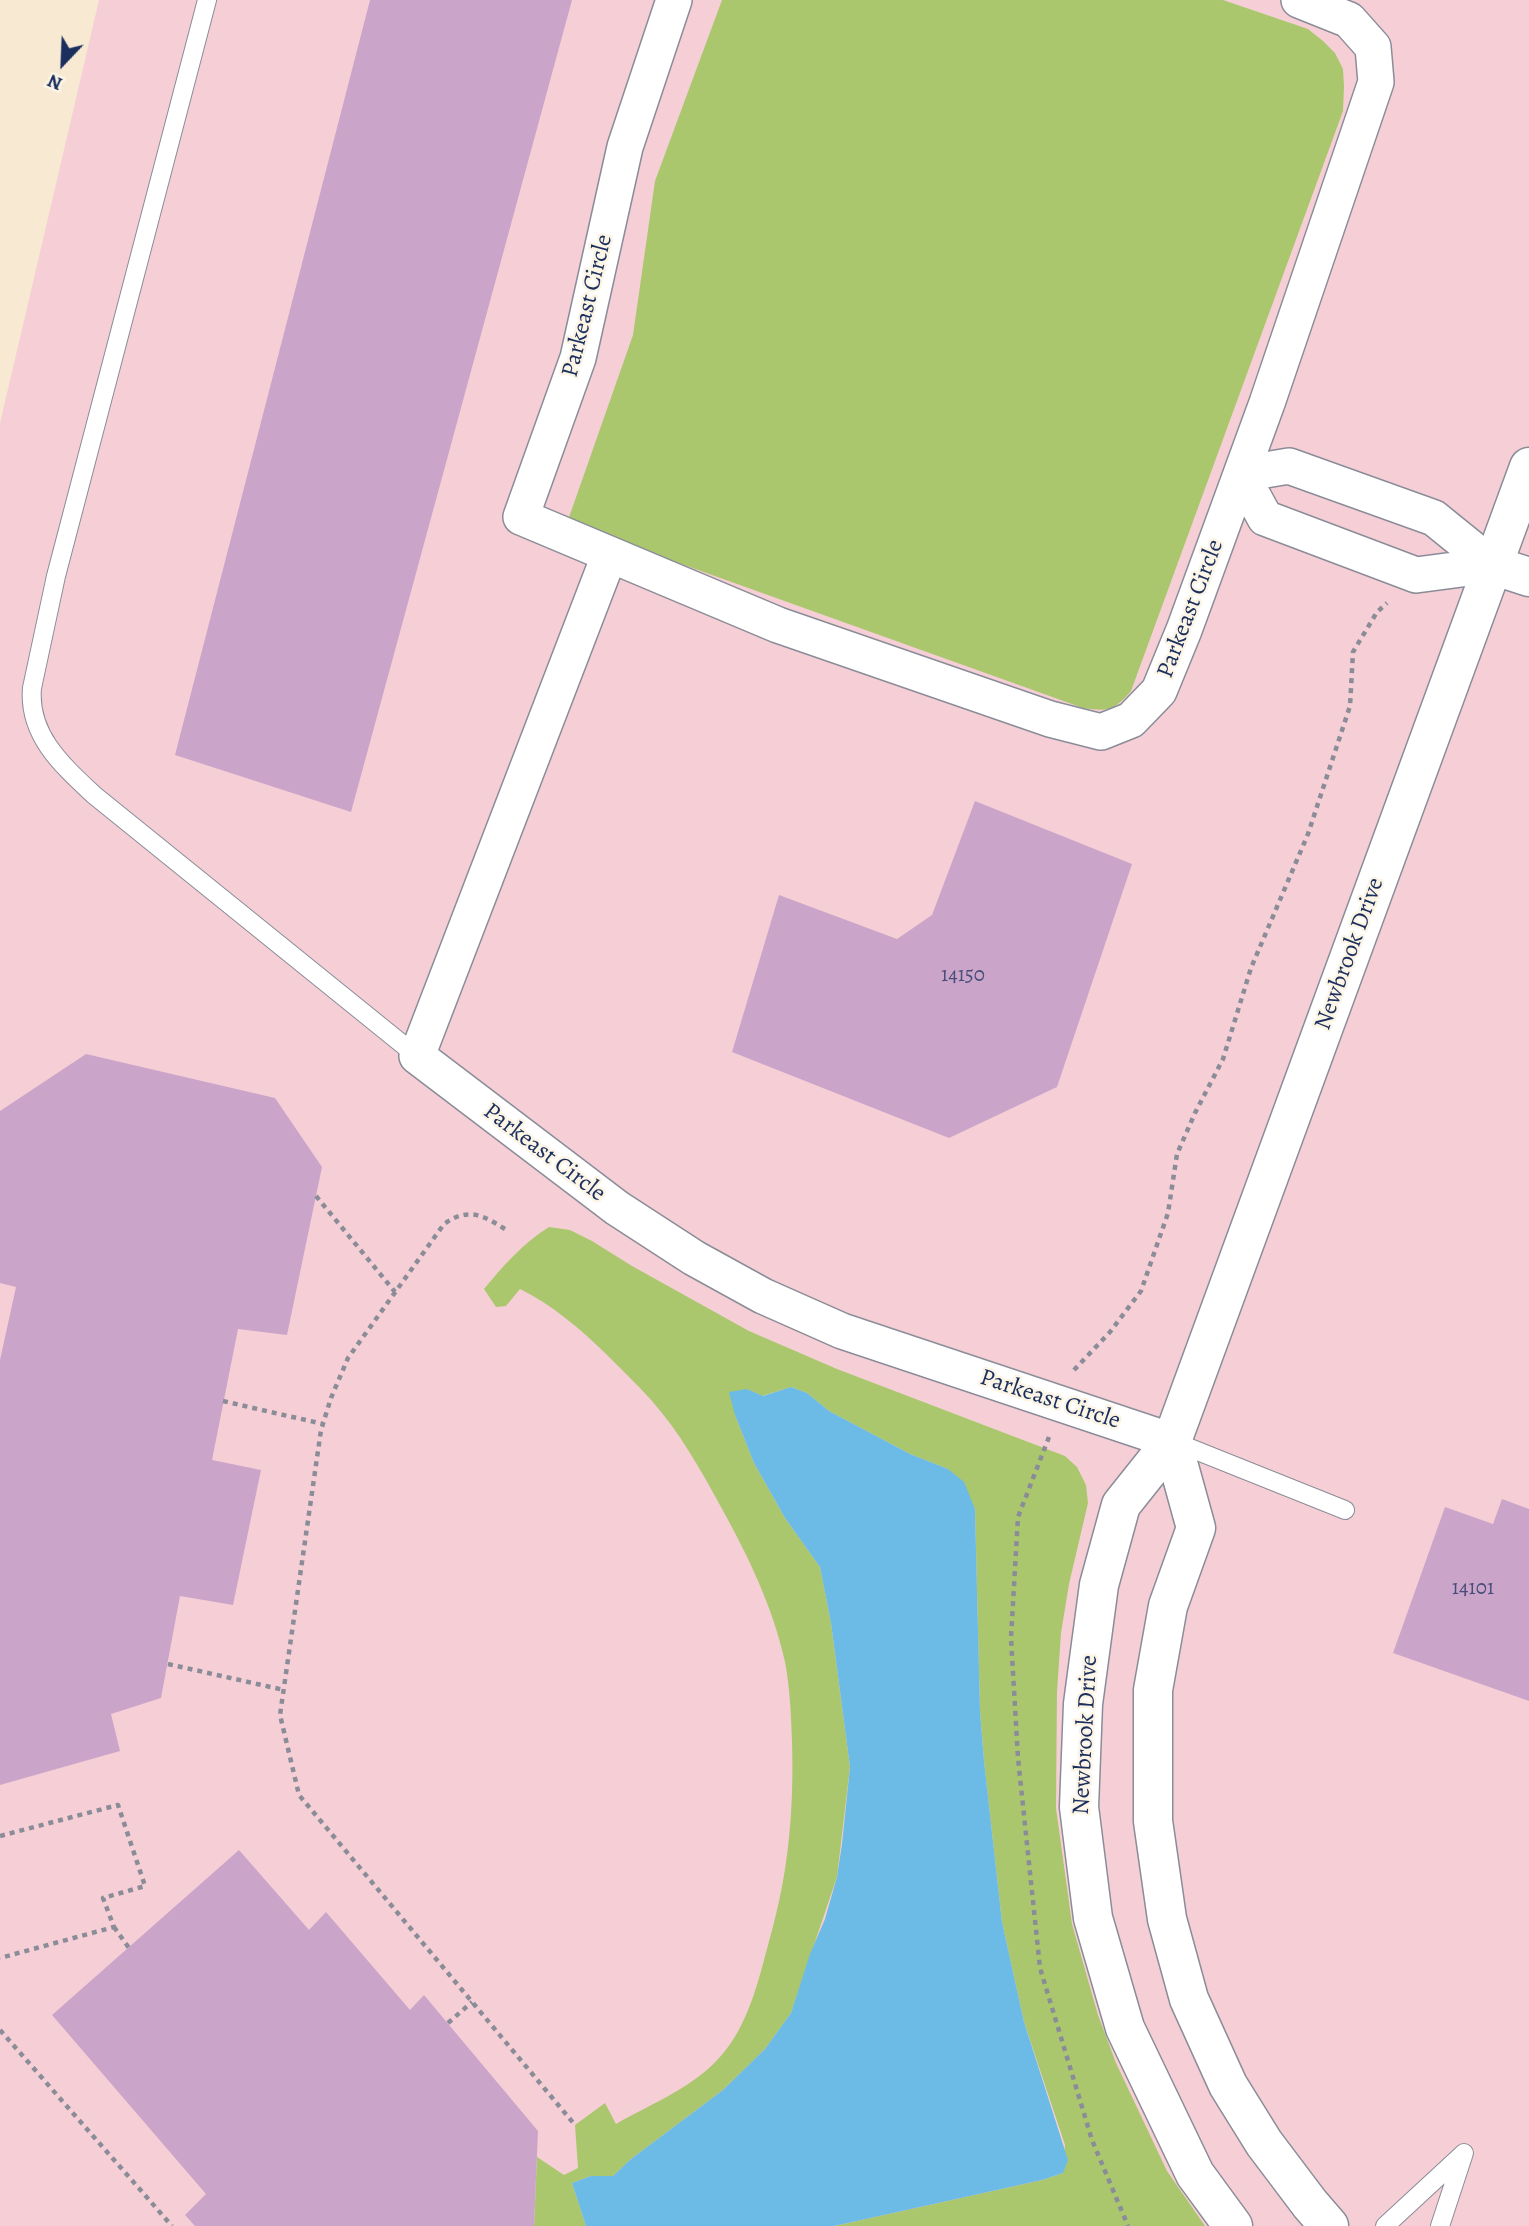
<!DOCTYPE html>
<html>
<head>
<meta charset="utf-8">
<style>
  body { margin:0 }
  #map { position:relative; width:1529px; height:2226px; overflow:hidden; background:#f8e9d3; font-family:Alegreya,serif }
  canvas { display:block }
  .north { position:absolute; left:28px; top:28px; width:70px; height:70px; -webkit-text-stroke:5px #fcf5e5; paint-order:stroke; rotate:203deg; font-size:19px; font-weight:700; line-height:28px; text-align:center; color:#1b2f5e }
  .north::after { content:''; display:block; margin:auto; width:24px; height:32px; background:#1b2f5e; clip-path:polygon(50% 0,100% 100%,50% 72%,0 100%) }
</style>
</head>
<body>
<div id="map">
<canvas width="1529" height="2226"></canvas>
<div class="north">N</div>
</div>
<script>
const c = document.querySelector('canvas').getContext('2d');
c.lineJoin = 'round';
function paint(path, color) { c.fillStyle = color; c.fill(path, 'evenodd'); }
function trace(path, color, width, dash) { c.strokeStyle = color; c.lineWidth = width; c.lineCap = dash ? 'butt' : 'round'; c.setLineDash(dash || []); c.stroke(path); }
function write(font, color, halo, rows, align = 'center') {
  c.font = font + ' Alegreya,serif'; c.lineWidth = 5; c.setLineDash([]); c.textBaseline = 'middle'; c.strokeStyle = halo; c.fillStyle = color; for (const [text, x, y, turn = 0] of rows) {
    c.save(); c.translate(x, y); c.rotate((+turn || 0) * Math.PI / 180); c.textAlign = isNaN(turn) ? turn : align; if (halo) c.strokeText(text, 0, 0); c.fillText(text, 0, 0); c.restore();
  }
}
paint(new Path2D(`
  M99,0H1529V2226H0V423Z`), '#f6cfd6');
paint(new Path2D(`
  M722,0H1223L1308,29L1323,41L1335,53L1343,69L1344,87L1343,111L1131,691C1115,710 1108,712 1083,708L567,523L633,335L655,181Z
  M549,1227L570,1230L592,1241L632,1266L749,1331L837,1369L1065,1456L1077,1467L1086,1485L1088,1503L1069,1584L1061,1633L1057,1692L1056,1808L1072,1924L1098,2015L1116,2063L1167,2171L1205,2226H834L1042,2180L1063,2173L1065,2145L1024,2022L1002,1922L984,1761L980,1711L975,1509L948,1469L910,1454L829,1411L807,1393L791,1387L762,1396L747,1389L735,1415L754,1463L785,1518L820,1567L831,1623L850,1767L837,1877L791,2013L765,2049L723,2090L631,2159L613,2176H591L572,2183L586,2226H534L537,2157L564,2175L578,2168L575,2125L605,2103L616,2124C652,2103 698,2086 725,2051C751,2018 760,1974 771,1934C789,1870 794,1807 792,1741C791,1715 790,1688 785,1662C773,1607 748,1556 721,1507C701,1470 680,1433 652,1401C637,1384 620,1368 604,1352C578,1327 552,1305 520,1289L506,1306L496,1307L484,1289C504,1265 522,1244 549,1227Z`), '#aac76e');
paint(new Path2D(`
  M791,1387L807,1393L829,1411L910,1454L948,1469L964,1482L975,1509L980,1711L984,1761L1002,1922L1024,2022L1068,2160L1063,2173L1042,2180L834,2226H586L572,2183L591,2176H613L631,2159L723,2090L765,2049L791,2013L810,1954L825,1919L837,1877L842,1844L850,1767L831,1623L820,1567L785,1518L754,1463L735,1415L729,1392L747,1389L763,1396Z`), '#6bbbe6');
paint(new Path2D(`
  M370,0H572L351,812L175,755Z
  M975,801L1132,864L1057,1087L949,1138L732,1052L779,895L897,939L932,915Z
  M86,1054L275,1098L322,1167L287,1335L238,1329L212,1460L261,1470L233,1605L180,1596L161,1698L111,1714L120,1751L0,1785V1360L16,1287L0,1283V1111Z
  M1502,1499L1529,1509V1701L1393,1653L1445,1507L1493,1524Z
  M239,1850L309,1930L326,1912L410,2010L424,1995L538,2131L534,2226H195L185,2215L206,2194L52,2015Z`), '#cba5c9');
const service = new Path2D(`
  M207,0L56,576L32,688C28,735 62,765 94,795L417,1056
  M1175,1442L1345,1510
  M1385,2226L1464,2153
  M1440,2226L1463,2156`);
const minor = new Path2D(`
  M674,0L625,147L578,358L521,517L778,625L1050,719L1101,732L1131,720L1159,691L1184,630L1267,403L1376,82L1373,47L1349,20L1299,0
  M1289,466L1434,518L1492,565L1416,575L1265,518L1241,474Z
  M609,556L417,1056L617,1208L694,1258L763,1296L842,1331L1172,1441`);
const tertiary = new Path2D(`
  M1492,565L1529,577
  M1172,1441L1196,1528L1168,1606L1153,1690V1821L1167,1919L1189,1999L1228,2085L1264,2143L1310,2204L1329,2226
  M1233,2226L1195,2174L1125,2028L1093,1918L1079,1807L1083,1704L1099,1585L1121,1505L1172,1441L1529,467`);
trace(service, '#8a8c98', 20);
trace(minor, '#8a8c98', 38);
trace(tertiary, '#8a8c98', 41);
trace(new Path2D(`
  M316,1196L395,1292
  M505,1229C483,1215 468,1207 444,1224L348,1358L331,1398L321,1430L280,1715L299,1795L575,2125
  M1074,1370L1110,1332L1141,1291L1168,1213L1177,1154L1195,1113L1223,1059L1251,968L1308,834L1350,706L1353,652L1377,612L1387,603
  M223,1401L323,1424
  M1049,1437L1018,1517L1011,1638L1018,1758L1040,1968L1092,2140L1128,2226
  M168,1664L284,1690
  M0,1836L118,1805L145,1886L103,1898L114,1927L0,1958
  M114,1927L129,1948
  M448,2023L472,2002
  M0,2030L172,2226`), '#8a8c98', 4.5, [5, 5]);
trace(service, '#fff', 18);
trace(minor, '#fff', 35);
trace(tertiary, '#fff', 38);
write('21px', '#474c79', null, [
  ["14150",963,976],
  ["14101",1473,1589]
]);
write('24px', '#1b2f5e', '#fcf5e5', [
  ["Parkeast Circle",588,306,-76],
  ["Parkeast Circle",1191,609,-69],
  ["Newbrook Drive",1350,954,-70],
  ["Parkeast Circle",544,1153,37],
  ["Parkeast Circle",1050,1400,18],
  ["Newbrook Drive",1086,1735,-87]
]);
</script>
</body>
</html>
